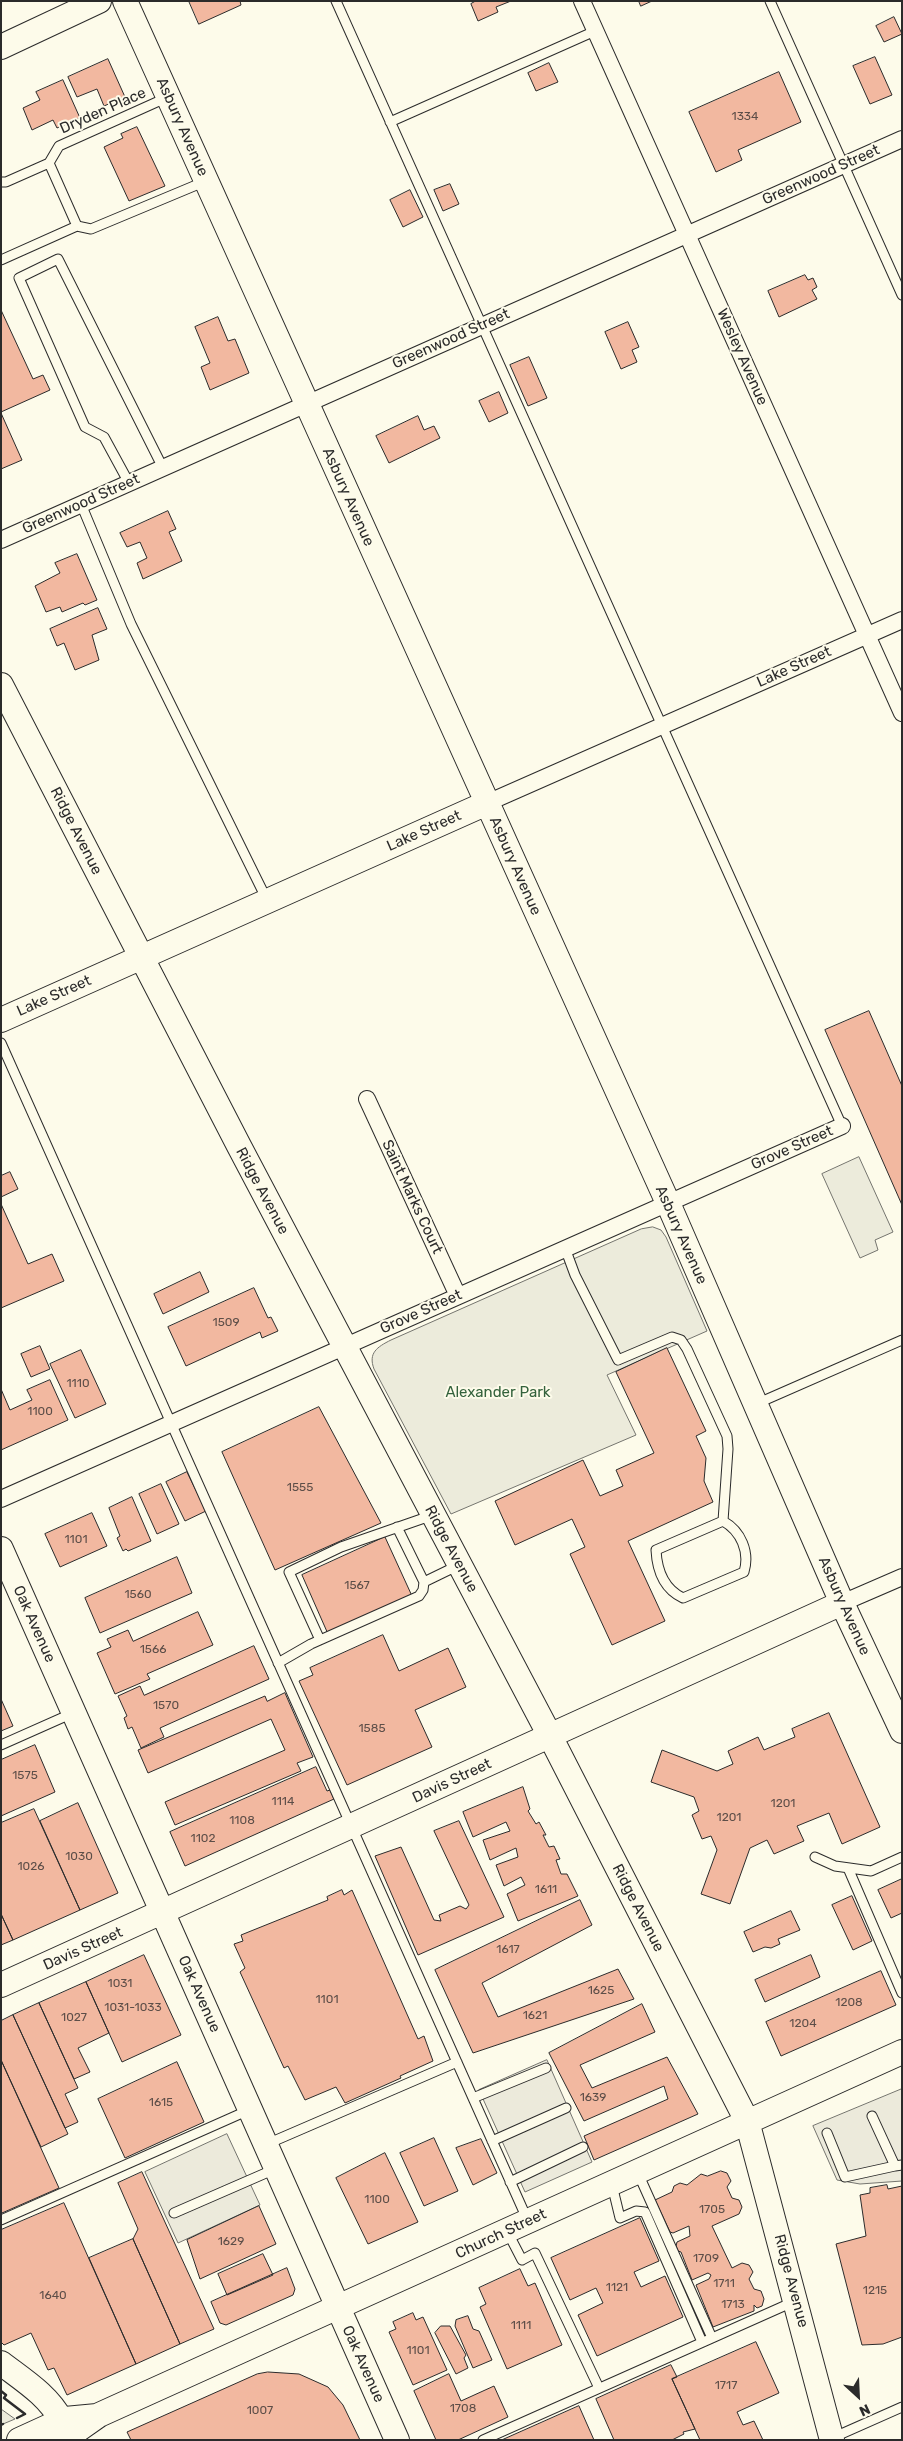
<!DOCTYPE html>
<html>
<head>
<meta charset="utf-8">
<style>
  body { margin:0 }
  #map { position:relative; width:903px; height:2441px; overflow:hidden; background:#fdfbea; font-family:Rubik,sans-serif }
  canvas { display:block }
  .frame { position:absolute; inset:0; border:2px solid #2b2b2b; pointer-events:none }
  .north { position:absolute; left:833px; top:2371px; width:50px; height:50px; -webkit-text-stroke:4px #fdfbea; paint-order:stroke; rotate:155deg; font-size:14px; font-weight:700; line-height:20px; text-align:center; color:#2b2b2b }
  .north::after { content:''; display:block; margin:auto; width:18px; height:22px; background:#2b2b2b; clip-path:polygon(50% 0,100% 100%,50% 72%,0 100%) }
</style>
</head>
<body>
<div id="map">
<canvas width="903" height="2441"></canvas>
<div class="frame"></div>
<div class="north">N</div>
</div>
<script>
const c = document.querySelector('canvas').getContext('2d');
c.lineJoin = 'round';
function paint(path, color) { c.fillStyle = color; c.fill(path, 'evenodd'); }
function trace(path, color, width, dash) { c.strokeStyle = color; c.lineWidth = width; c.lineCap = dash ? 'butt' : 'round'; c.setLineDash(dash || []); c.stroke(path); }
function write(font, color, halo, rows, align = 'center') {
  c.font = font + ' Rubik,sans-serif'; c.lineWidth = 4; c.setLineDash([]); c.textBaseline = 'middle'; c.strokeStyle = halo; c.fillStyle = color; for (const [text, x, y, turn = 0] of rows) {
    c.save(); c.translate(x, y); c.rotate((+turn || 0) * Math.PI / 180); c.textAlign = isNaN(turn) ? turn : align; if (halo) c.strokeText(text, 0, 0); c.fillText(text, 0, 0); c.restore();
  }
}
const green = new Path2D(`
  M859,1157L893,1232L875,1240L878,1250L860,1258L822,1174Z
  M653,1227L661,1230L666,1237L707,1331L607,1375L636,1435L451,1514L374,1369C368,1353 377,1347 391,1340L641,1229Z
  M1,2409L15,2419L3,2424L1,2423Z`);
paint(green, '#ecebdb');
trace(green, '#74746e', 1);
const parking = new Path2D(`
  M547,2060L592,2162L525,2192L479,2090Z
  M902,2089V2181L860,2184L837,2180L813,2126Z
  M227,2134L260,2205L178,2243L145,2172Z`);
paint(parking, '#eceadb');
trace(parking, '#74746e', 1);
const building = new Path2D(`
  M189,1H240L241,5L199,24Z
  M476,1H511L496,7L498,12L478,21L471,4Z
  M639,1H652L641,6Z
  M894,17L902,34L884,42L876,26Z
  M875,57L892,95L870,104L853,66Z
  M108,59L125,97L104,106L97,89L77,97L68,77Z
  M549,63L558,82L536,91L528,73Z
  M779,72L801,122L738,150L742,160L716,172L689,112Z
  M63,80L80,118L57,128L53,120L32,130L23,108L40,100L36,92Z
  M137,127L165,186L129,201L104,147L123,138L121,134Z
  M450,184L459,204L443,211L434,190Z
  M410,190L423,217L403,227L390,200Z
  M805,275L808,280L813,278L817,287L812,290L817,299L779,317L768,291Z
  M1,310L33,379L43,375L50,390L1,412Z
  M218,317L228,341L235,339L249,373L210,390L201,367L210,363L195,327Z
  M628,322L639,347L632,350L637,362L621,369L605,332Z
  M529,357L547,398L528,406L510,365Z
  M499,392L508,413L489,422L479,401Z
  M1,413L22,460L1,469Z
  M418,416L424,430L434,426L440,438L389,463L376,436Z
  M168,511L176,529L169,532L182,561L143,579L137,563L147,558L140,542L127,547L120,533Z
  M77,554L97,600L85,605L83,603L62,612L60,607L46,612L35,586L60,573L55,563Z
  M98,608L107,629L92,635L99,660L75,670L64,643L57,646L50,629Z
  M869,1011L902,1086V1205L825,1030Z
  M10,1172L18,1189L1,1197V1176Z
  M1,1204L28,1264L52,1254L64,1281L1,1308Z
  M200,1272L209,1292L163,1314L154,1294Z
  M254,1288L268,1318L271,1317L278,1331L262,1338L260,1332L186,1366L168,1327Z
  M40,1346L50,1369L31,1377L21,1354Z
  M667,1348L706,1431L696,1436L706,1458L704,1481L713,1502L628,1541L665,1621L612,1645L570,1554L585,1547L572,1519L515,1545L495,1501L583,1460L600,1496L623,1486L616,1470L654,1453L616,1372Z
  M81,1350L106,1404L75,1418L50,1364Z
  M50,1380L68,1420L1,1450V1389L10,1410L32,1400L27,1390Z
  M319,1407L381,1523L275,1570L222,1452Z
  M187,1472L206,1511L185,1521L166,1482Z
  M161,1484L179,1524L157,1534L139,1494Z
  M132,1497L151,1541L128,1551L126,1549L123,1551L117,1538L120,1536L109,1508Z
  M92,1513L107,1546L60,1567L45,1534Z
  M385,1537L412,1596L328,1634L302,1575Z
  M177,1557L192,1593L100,1633L85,1598Z
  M198,1612L213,1645L147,1674L150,1679L115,1694L97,1653L111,1647L107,1639L128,1630L133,1641Z
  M383,1635L399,1671L448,1648L466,1687L415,1710L432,1747L347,1785L299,1681L313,1675L310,1668Z
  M254,1646L269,1679L160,1728L164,1737L141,1748L132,1727L128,1729L124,1718L127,1716L118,1696L140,1686L144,1695Z
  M285,1693L313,1757L297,1763L301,1771L175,1825L165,1802L285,1750L271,1719L148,1773L138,1750L265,1696L267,1701Z
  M1,1699L13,1726L1,1731Z
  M829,1713L880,1827L842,1844L829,1813L797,1826L804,1841L774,1854L767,1840L750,1848L730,1904L701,1894L717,1850L711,1836L702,1839L692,1815L699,1811L694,1797L651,1782L662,1750L717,1771L733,1764L728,1751L758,1737L764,1750L795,1737L792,1729Z
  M35,1745L55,1792L1,1816V1760Z
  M316,1767L327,1791L330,1790L334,1799L185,1866L170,1832Z
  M523,1787L530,1809L528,1811L536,1824L539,1822L546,1835H543L549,1847L554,1846L560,1859L556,1860L561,1874H567L578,1896L518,1921L507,1894L525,1885L521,1877L504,1886L496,1865L518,1857L516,1848L490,1860L483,1840L510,1831L506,1822L473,1837L463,1812Z
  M78,1803L118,1893L80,1910L40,1821Z
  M34,1809L80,1910L13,1940L1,1914V1823Z
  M459,1821L504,1917L418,1955L375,1856L401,1847L434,1920L441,1921L439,1915L460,1906L466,1909L469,1905L434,1831Z
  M902,1879V1913L891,1918L878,1890Z
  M342,1890L344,1895L352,1890L418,2039L424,2036L433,2061L400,2076L401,2078L345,2103L336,2087L305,2100L288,2066L284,2068L240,1972L245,1968L234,1944L243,1941L241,1935L328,1900L327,1897Z
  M852,1896L872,1941L853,1950L832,1905Z
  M580,1900L592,1925L482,1983L498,2017L618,1969L634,1999L473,2053L435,1970Z
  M791,1911L800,1930L778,1939L780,1944L771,1948L765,1947L753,1952L744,1932Z
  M1,1914L13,1940L1,1945Z
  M144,1955L181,2035L122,2062L86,1982Z
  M811,1955L820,1977L765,2002L755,1980Z
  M881,1971L896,2005L781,2056L766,2022Z
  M86,1982L109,2033L78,2048L90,2072L74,2079L39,2003Z
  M39,2003L78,2088L65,2094L78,2122L65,2128L13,2015Z
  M642,2004L655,2032L580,2065L592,2088L667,2057L698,2114L594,2160L584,2136L668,2099L664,2086L584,2121L549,2053Z
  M13,2015L68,2134L41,2147L1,2060V2021Z
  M1,2060L59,2188L2,2213L1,2211Z
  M177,2062L204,2122L125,2158L98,2099Z
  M434,2138L458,2191L424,2206L400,2153Z
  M481,2139L497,2173L473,2185L456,2148Z
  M385,2153L418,2222L368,2244L336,2178Z
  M721,2171L727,2173L731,2181L727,2187L732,2198L739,2200L742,2207L739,2214L712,2226L732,2268L742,2263L749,2265L753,2272L749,2279L754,2289L761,2291L764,2299L762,2306L757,2308L754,2305V2311L713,2327L696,2285L709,2279L711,2275L708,2273L692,2280L681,2252L678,2251L676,2246L677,2242L690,2236L689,2226L673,2233L670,2232L655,2200L672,2192L674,2186L680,2183L687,2185L701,2174L707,2176Z
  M142,2172L214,2329L180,2344L133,2239L138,2229L118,2183Z
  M887,2185L888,2189L902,2186V2337L883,2344L862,2345L836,2244L866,2236L860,2195L870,2193V2188Z
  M64,2203L136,2364L67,2395L54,2368L48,2370L31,2333L4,2345L1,2342V2230Z
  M259,2206L276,2244L200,2279L187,2240Z
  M640,2218L659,2261L634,2272L641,2287L665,2276L683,2317L597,2356L578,2315L603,2303L596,2288L570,2300L551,2258Z
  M133,2239L180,2344L136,2364L89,2258Z
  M263,2254L273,2275L227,2295L218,2274Z
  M287,2268L295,2289L293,2295L226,2325L220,2323L211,2302Z
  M520,2269L528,2286L535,2283L562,2345L507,2369L480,2307L486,2304L479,2288Z
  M413,2313L416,2320L423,2317L447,2370L413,2385L389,2332L396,2329L393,2322Z
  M468,2316L473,2329L479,2331L492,2360L473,2368L455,2326L456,2320Z
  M441,2326H450L466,2355L464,2358L468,2368L456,2374L435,2333Z
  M756,2342L779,2393L737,2412L743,2425L754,2421L763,2440H700L672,2379Z
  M671,2365L677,2377L672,2379L695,2429L683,2432L684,2434L672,2440H614L596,2399Z
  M268,2372L299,2374L328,2387L343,2405L360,2440H131L127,2432L257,2374Z
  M449,2374L461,2401L494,2386L508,2417L458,2440H436L414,2391Z
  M579,2406L594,2440H502Z`);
paint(building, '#f2b8a0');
trace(building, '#2b2b2b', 1);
const lane = new Path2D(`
  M336,1L842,1126
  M770,1L902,295
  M390,122L595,31
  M49,163L77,226L91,229L206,181
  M1,182H6L49,163L59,146L168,97
  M1,260L77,226
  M129,483L104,437L85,427L19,278L58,259L163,468
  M81,504L131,624L267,900
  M1,1043L528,2221
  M565,1248L575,1275L618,1360L672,1337L681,1340L687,1349L727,1436L728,1449L723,1521
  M756,1404L902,1340
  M723,1521C741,1531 750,1552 744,1572L683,1598C664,1589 657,1570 656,1550Z
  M397,1527L424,1582
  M320,1640L289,1572L341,1547L433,1515
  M278,1663L311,1644L419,1596L423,1590L424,1582L459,1565
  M1,1745L73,1713
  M815,1857L835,1866L871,1871L902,1857
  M848,1868L902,1993
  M473,2098L546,2068
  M872,2116L895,2166L902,2165
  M827,2133L845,2177L895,2166
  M492,2141L566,2108
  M267,2144L457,2062
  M637,2171L712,2338
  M510,2182L583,2147
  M612,2185L620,2218L636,2211L645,2212L702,2342
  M174,2213L275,2169
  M1,2220L249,2110
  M507,2231L522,2260L535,2253L599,2388
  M832,2438L902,2407
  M483,2440L793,2302`);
const street = new Path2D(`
  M582,1L902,713
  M1,540L902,139
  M487,803L902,620
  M367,1099L458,1296
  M1,1499L842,1126
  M842,1603L902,1577`);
const secondary = new Path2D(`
  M125,1L668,1203L842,1603L902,1731
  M1,47L99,1
  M1,685L239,1146L550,1736L747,2121L832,2440
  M1,1020L487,803
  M1,1549L397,2440
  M1,1985L842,1603
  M1,2363C23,2380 48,2395 61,2420
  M19,2440L65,2419L97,2416
  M60,2440L72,2434L99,2415L902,2052`);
trace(lane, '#2b2b2b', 11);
trace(street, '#2b2b2b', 18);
trace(secondary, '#2b2b2b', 26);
trace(lane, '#fdfbea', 9);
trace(street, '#fdfbea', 16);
trace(secondary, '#fdfbea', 24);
trace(new Path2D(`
  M1,2391L6,2395L4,2398L25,2414L17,2418
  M1,2425L3,2424`), '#2b2b2b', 2.5);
write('12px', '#5d4e48', null, [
  ["1334",745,117],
  ["1509",226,1323],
  ["1110",78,1384],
  ["1100",40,1412],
  ["1555",300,1488],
  ["1101",76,1540],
  ["1567",357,1586],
  ["1560",138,1595],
  ["1566",153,1650],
  ["1570",166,1706],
  ["1585",372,1729],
  ["1575",25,1776],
  ["1114",283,1802],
  ["1201",783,1804],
  ["1201",729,1818],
  ["1108",242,1821],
  ["1102",203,1839],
  ["1030",79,1857],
  ["1026",31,1867],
  ["1611",546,1890],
  ["1617",508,1950],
  ["1031",120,1984],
  ["1625",601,1991],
  ["1101",327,2000],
  ["1208",849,2003],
  ["1031-1033",133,2008],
  ["1621",535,2016],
  ["1027",74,2018],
  ["1204",803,2024],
  ["1639",593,2098],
  ["1615",161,2103],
  ["1100",377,2200],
  ["1705",712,2210],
  ["1629",231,2242],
  ["1709",706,2259],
  ["1711",724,2284],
  ["1121",617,2288],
  ["1215",875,2291],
  ["1640",53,2296],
  ["1713",733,2305],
  ["1111",521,2326],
  ["1101",418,2351],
  ["1717",726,2386],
  ["1708",463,2409],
  ["1007",260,2411]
]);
write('15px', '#2b2b2b', '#fdfbea', [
  ["Dryden Place",103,111,-24],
  ["Asbury Avenue",182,127,66],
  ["Greenwood Street",821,175,-24],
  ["Greenwood Street",451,339,-24],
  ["Wesley Avenue",742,357,66],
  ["Asbury Avenue",348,497,66],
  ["Greenwood Street",81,504,-24],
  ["Lake Street",794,667,-24],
  ["Ridge Avenue",76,831,63],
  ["Lake Street",424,831,-24],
  ["Asbury Avenue",515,866,66],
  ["Lake Street",54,996,-24],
  ["Grove Street",792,1148,-24],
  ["Ridge Avenue",262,1191,62],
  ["Saint Marks Court",412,1197,65],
  ["Asbury Avenue",681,1235,66],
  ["Grove Street",421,1312,-24],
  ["Ridge Avenue",451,1549,62],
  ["Asbury Avenue",844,1606,66],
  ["Oak Avenue",34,1624,66],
  ["Davis Street",452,1781,-25],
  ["Ridge Avenue",638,1908,63],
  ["Davis Street",83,1949,-24],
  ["Oak Avenue",199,1994,66],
  ["Church Street",501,2234,-25],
  ["Ridge Avenue",791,2281,75],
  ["Oak Avenue",363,2364,66]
]);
write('15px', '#34623c', '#fdfbea', [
  ["Alexander Park",498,1393]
]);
</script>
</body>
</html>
